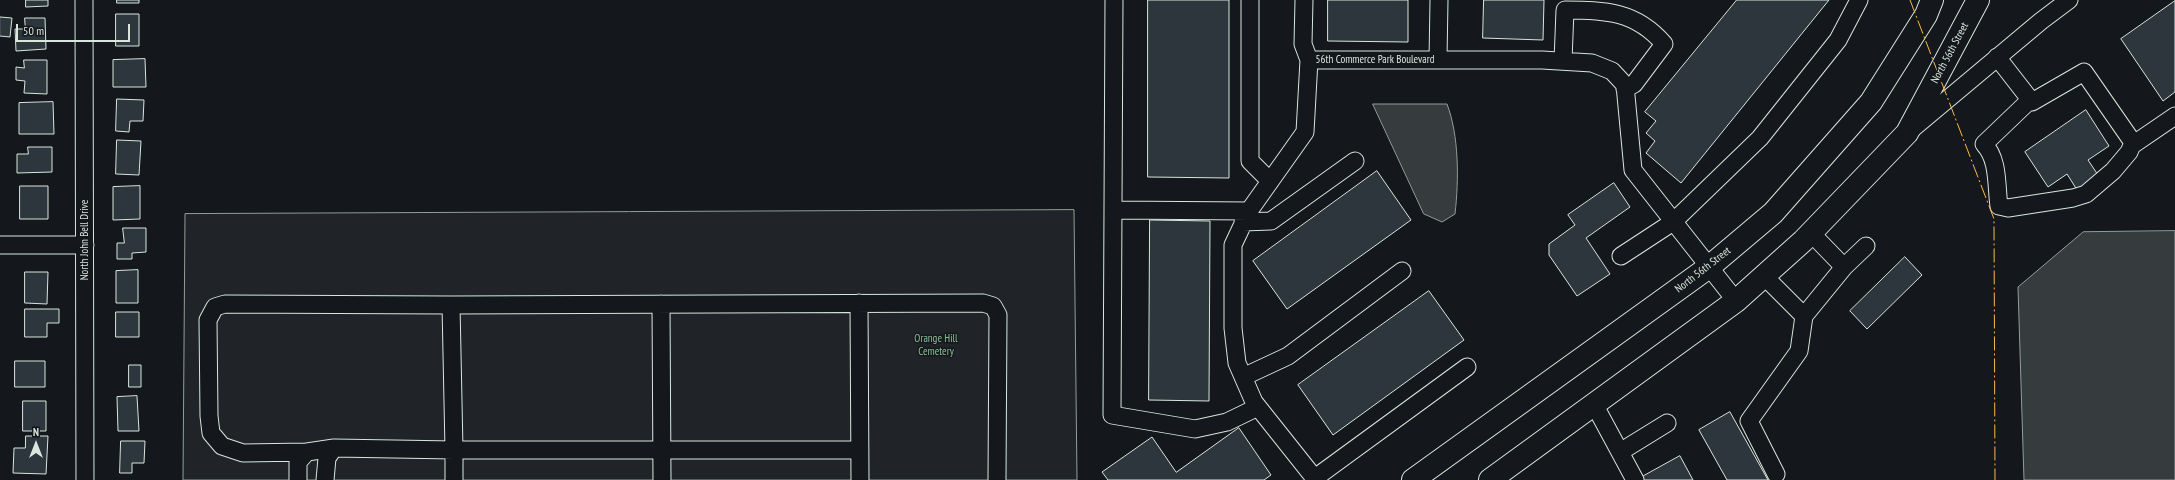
<!DOCTYPE html>
<html>
<head>
<meta charset="utf-8">
<style>
  body { margin:0 }
  #map { position:relative; width:2175px; height:480px; overflow:hidden; background:#14181c; font-family:"PT Sans Narrow",sans-serif }
  canvas { display:block }
  .north { position:absolute; left:16px; top:424px; width:40px; height:40px; -webkit-text-stroke:3px #14181c; paint-order:stroke; rotate:0deg; font-size:11px; font-weight:700; line-height:16px; text-align:center; color:#d8e6dc }
  .north::after { content:''; display:block; margin:auto; width:14px; height:18px; background:#d8e6dc; clip-path:polygon(50% 0,100% 100%,50% 72%,0 100%) }
  .scale { position:absolute; left:16px; top:24px; width:114px; height:18px; box-sizing:border-box; border:2px solid #d8e6dc; border-top:0; padding-left:5px; font-size:12px; line-height:14px; white-space:nowrap; color:#d8e6dc; -webkit-text-stroke:3px #14181c; paint-order:stroke }
</style>
</head>
<body>
<div id="map">
<canvas width="2175" height="480"></canvas>
<div class="north">N</div>
<div class="scale">50 m</div>
</div>
<script>
const c = document.querySelector('canvas').getContext('2d');
c.lineJoin = 'round';
function paint(path, color) { c.fillStyle = color; c.fill(path, 'evenodd'); }
function trace(path, color, width, dash) { c.strokeStyle = color; c.lineWidth = width; c.lineCap = dash ? 'butt' : 'round'; c.setLineDash(dash || []); c.stroke(path); }
function write(font, color, halo, rows, align = 'center') {
  c.font = font + ' "PT Sans Narrow",sans-serif'; c.lineWidth = 3; c.setLineDash([]); c.textBaseline = 'middle'; c.strokeStyle = halo; c.fillStyle = color; for (const [text, x, y, turn = 0] of rows) {
    c.save(); c.translate(x, y); c.rotate((+turn || 0) * Math.PI / 180); c.textAlign = isNaN(turn) ? turn : align; if (halo) c.strokeText(text, 0, 0); c.fillText(text, 0, 0); c.restore();
  }
}
const green = new Path2D(`
  M1074,210L1077,480H183L185,214Z`);
paint(green, '#202428');
trace(green, '#939e99', 1);
const water = new Path2D(`
  M1373,104H1447C1459,136 1459,179 1455,214L1442,222L1424,214Z
  M2175,231V480H2024L2018,287L2083,232Z`);
paint(water, '#363b3e');
trace(water, '#939e99', 1);
const building = new Path2D(`
  M26,0H48V6L26,7Z
  M117,0H139V3H117Z
  M1148,0H1229V178L1148,177Z
  M1328,0H1408V42L1328,41Z
  M1484,0H1544L1543,40L1483,38Z
  M1737,0H1829L1681,183L1646,153L1655,141L1646,133L1656,121L1645,112Z
  M2175,1V92L2163,101L2121,39Z
  M116,14H139V46H116Z
  M0,17L12,18L10,37L0,36Z
  M25,18H45L46,49L16,51L15,29H25Z
  M145,59L146,87H113V60Z
  M24,60H47V94L24,93L25,81L16,80V67L24,68Z
  M117,99L144,100L143,121H130L129,132L116,131Z
  M53,102L54,134H19V103Z
  M2086,110L2109,146L2088,160L2100,178L2079,193L2067,174L2048,187L2025,152Z
  M117,140L141,141L139,175L116,174Z
  M28,147H52V172L17,173V154H28Z
  M1377,171L1411,220L1287,309L1253,261Z
  M1614,183L1630,207L1586,238L1610,274L1577,296L1549,255V244L1575,225L1568,215Z
  M20,186H48V219H20Z
  M140,186V219L113,220V187Z
  M1150,220L1210,221L1209,401L1149,400Z
  M123,228H146V252L132,253V259H117V243H124Z
  M1905,257L1922,275L1867,329L1850,311Z
  M138,270V303H116V271Z
  M25,272H48L47,304L25,303Z
  M1429,291L1464,340L1333,435L1298,385Z
  M25,309H59V323H47V337H25Z
  M116,312H139V337H116Z
  M15,361H45V387H15Z
  M129,365H141V387H129Z
  M137,396L139,431H118L117,397Z
  M23,401H46V431H23Z
  M1730,412L1768,480H1727L1699,430Z
  M1239,428L1271,475L1264,480H1108L1102,472L1152,437L1176,472Z
  M26,436H48L46,474L13,473L14,448H25Z
  M121,441H145L144,463H132V473H120Z
  M1680,456L1693,480H1643L1642,477Z`);
paint(building, '#2c363c');
trace(building, '#d8e6dc', 1);
const minor = new Path2D(`
  M84,0L85,480
  M1114,0L1112,415L1195,429L1227,422L1258,407
  M1250,0V161L1270,181
  M1304,0L1303,44L1309,60
  M1997,57L2032,102L2084,72L2134,144L2175,116
  M1438,60L1439,0
  M1563,61L1565,10C1605,10 1636,11 1664,44L1634,84L1625,89
  M2030,100L1984,144C1999,160 1996,185 1999,206L2008,208L2073,198L2086,194L2113,171L2129,152L2133,143
  M1912,129L2041,21L2069,0
  M1114,210L1249,211
  M1243,222L1271,221L1355,161
  M0,245H85
  M1621,256L1673,222L1760,138L1838,40L1859,0
  M1844,267L1866,246
  M1764,276L1804,316
  M859,303L860,480
  M661,304L662,480
  M451,305L983,303L993,306L998,315L997,480
  M1243,377L1288,356L1402,271
  M1594,404L1635,480
  M307,452L243,453L222,446L211,433L209,416L208,320L215,307L225,304L451,305L454,450H860
  M1620,452L1667,423
  M1776,474L1749,421L1799,351L1804,316L1844,267L1811,233
  M1315,478L1467,367
  M298,480V462L307,452L334,448L454,450V480
  M325,480L327,458L334,448
  M1316,480L1254,402L1237,363L1233,328V245L1249,211L1305,132L1309,60H1542L1592,63L1612,71L1625,85L1633,170L1736,301`);
const major = new Path2D(`
  M1413,480L1709,267L1773,213L1871,102L1926,15L1932,0
  M1490,480L1736,301L1803,241L1907,133L1978,0`);
trace(minor, '#d8e6dc', 19);
trace(major, '#d8e6dc', 24);
trace(minor, '#14181c', 17);
trace(major, '#14181c', 22);
trace(new Path2D(`
  M1910,0L1994,219L1995,480`), '#ffb74d', 1, [14, 3, 2, 3]);
write('11px', '#d8e6dc', '#14181c', [
  ["North 56th Street",1950,53,-62],
  ["56th Commerce Park Boulevard",1375,60],
  ["North John Bell Drive",85,240,-90],
  ["North 56th Street",1703,270,-38]
]);
write('11px', '#8ac095', '#14181c', [
  ["Orange Hill",936,339],
  ["Cemetery",936,352]
]);
</script>
</body>
</html>
